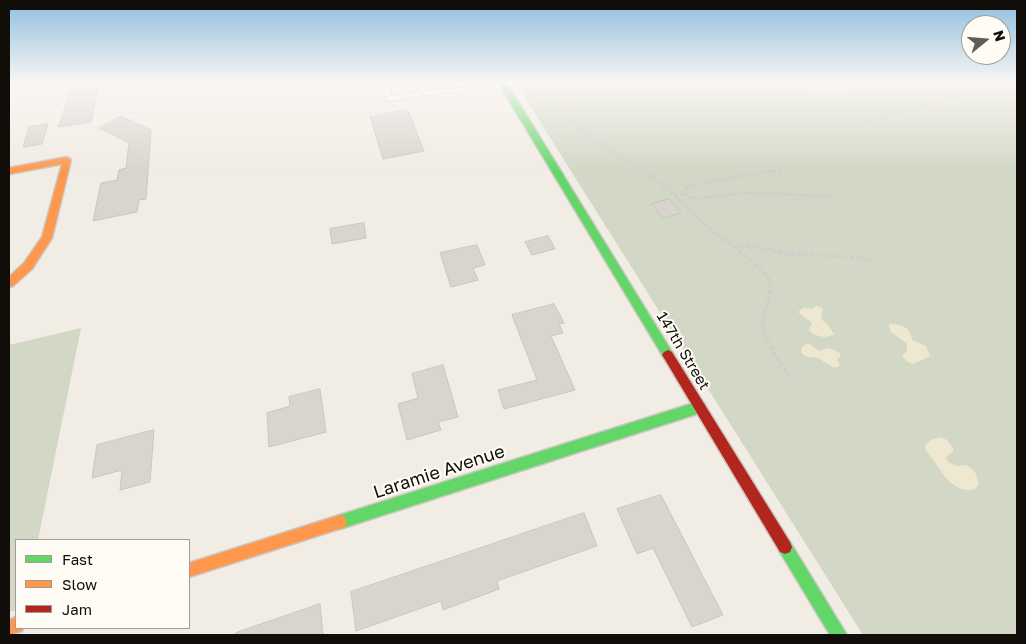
<!DOCTYPE html>
<html>
<head>
<meta charset="utf-8">
<style>
  body { margin:0 }
  #map { position:relative; width:1026px; height:644px; overflow:hidden; background:#f1ece4; font-family:"Golos Text",sans-serif }
  canvas { display:block }
  .frame { position:absolute; inset:0; border:10px solid #110e0a; pointer-events:none }
  .legend { position:absolute; left:15px; top:539px; width:175px; height:90px; box-sizing:border-box; background:#fffbf5; border:1px solid #a09c97; margin:0; padding:6px 9px; list-style:none; font-size:15px; color:#110e0a }
  .legend li { display:flex; align-items:center; gap:10px; height:25px }
  .legend b { width:25px; border:1px solid #a09c97 }
  .north { position:absolute; left:961px; top:15px; width:50px; height:50px; box-sizing:border-box; background:#fffbf5; border:1px solid #a09c97; border-radius:50%; rotate:73deg; font-size:14px; font-weight:700; line-height:20px; text-align:center; color:#110e0a }
  .north::after { content:''; display:block; margin:auto; width:18px; height:22px; background:#5f5c56; clip-path:polygon(50% 0,100% 100%,50% 72%,0 100%) }
</style>
</head>
<body>
<div id="map">
<canvas width="1026" height="644"></canvas>
<div class="frame"></div>
<ul class="legend">
<li><b style="height:6px;background:#63d668"></b>Fast</li>
<li><b style="height:6px;background:#ff974d"></b>Slow</li>
<li><b style="height:6px;background:#b3261e"></b>Jam</li>
</ul>
<div class="north">N</div>
</div>
<script>
const c = document.querySelector('canvas').getContext('2d');
c.lineJoin = 'round';
function paint(path, color) { c.fillStyle = color; c.fill(path, 'evenodd'); }
function trace(path, color, width, dash) { c.strokeStyle = color; c.lineWidth = width; c.lineCap = dash ? 'butt' : 'round'; c.setLineDash(dash || []); c.stroke(path); }
function write(font, color, halo, rows, align = 'center') {
  c.font = font + ' "Golos Text",sans-serif'; c.lineWidth = 4; c.setLineDash([]); c.textBaseline = 'middle'; c.strokeStyle = halo; c.fillStyle = color; for (const [text, x, y, turn = 0] of rows) {
    c.save(); c.translate(x, y); c.rotate((+turn || 0) * Math.PI / 180); c.textAlign = isNaN(turn) ? turn : align; if (halo) c.strokeText(text, 0, 0); c.fillText(text, 0, 0); c.restore();
  }
}
paint(new Path2D(`
  M515,82H1017V635H863Z
  M81,328L38,540H16V610L9,612V345Z`), '#d2d7c6');
paint(new Path2D(`
  M834,82L842,85L847,90L831,93L821,90L811,92L807,89L810,85H825Z
  M816,306L823,308L821,319L828,325L834,334C827,339 815,337 809,330L812,323L798,312L803,308L812,309Z
  M889,324C901,324 911,327 912,340L926,346L930,356L913,364L906,361L902,355L907,351V344L890,331Z
  M808,343L819,351L829,348L839,352L841,356L837,359L840,366L834,368L818,358L808,357L802,354L801,348Z
  M941,437L947,440L953,448V452L946,457L948,462L957,466L967,465L975,472L979,484L975,489C955,494 944,476 934,461C931,457 927,453 925,448C926,441 935,438 941,437Z`), '#efe8d0');
const building = new Path2D(`
  M73,82H100L91,122L59,127Z
  M408,110L424,151L383,159L370,117Z
  M121,116L151,130L146,199L139,200L137,212L93,221L101,183L117,180L119,170L126,168L129,143L99,128Z
  M48,124L42,144L23,147L29,127Z
  M670,199L681,213L663,218L652,204Z
  M364,223L366,238L332,244L330,229Z
  M548,236L555,249L532,255L525,242Z
  M477,245L485,265L473,268L478,280L451,287L440,253Z
  M554,304L564,323L559,324L563,333L551,336L575,390L504,409L498,390L537,380L512,315Z
  M443,365L458,417L438,422L441,430L407,440L398,404L418,398L412,374Z
  M320,389L326,432L269,447L267,413L290,406L289,397Z
  M154,430L150,482L120,490L122,470L92,478L97,445Z
  M661,495L723,615L692,627L653,548L637,554L617,509Z
  M584,513L597,546L497,581L499,589L443,610L441,601L356,631L351,592Z
  M320,604L323,635H236V633Z`);
paint(building, '#d8d5ce');
trace(building, '#c9c5bf', 1);
const lane = new Path2D(`
  M380,82H386L392,96L419,92L415,82H421L425,91L505,84L508,86L505,88L423,95L389,101L386,99Z`);
const fast = new Path2D(`
  M498,82H506L672,352L674,355L672,358L668,360L664,358Z
  M700,401L704,403L706,407L704,411L700,413L340,529L335,527L333,522L335,517L340,515Z
  M785,540L790,542L847,635H830L780,552L778,547L780,542Z`);
const slow = new Path2D(`
  M67,157L71,160L52,238L32,269L13,286L9,287V277L24,263L42,237L62,164L9,174V168Z
  M340,515L345,517L347,522L345,527L189,577V563Z
  M16,617V628H23L22,631L9,635V620Z`);
const jam = new Path2D(`
  M668,350L672,352L790,542L792,547L790,552L785,554L780,552L664,358L662,355L664,352Z`);
trace(lane, '#cbc7c1', 2);
trace(fast, '#cbc7c1', 3);
trace(slow, '#cbc7c1', 3);
trace(jam, '#cbc7c1', 3);
trace(new Path2D(`
  M581,82L569,91C565,138 611,147 640,168C663,184 684,204 704,224
  M866,122L999,82
  M781,169L688,186L683,192L690,197L699,198L746,193L834,196
  M675,196L685,194`), '#d0cecc', 2.5, [3, 2]);
trace(new Path2D(`
  M703,223C718,237 759,262 768,278C776,292 761,312 763,327C766,345 781,364 791,378
  M734,248L749,245L786,254L852,257L871,260`), '#d0cecc', 3, [4, 2.5]);
paint(lane, '#fdfcfb');
paint(fast, '#63d668');
paint(slow, '#ff974d');
paint(jam, '#b3261e');
const sky = c.createLinearGradient(0, 0, 0, 172);
sky.addColorStop(0, '#8fbede');
sky.addColorStop(0.48, '#f9f6f3');
sky.addColorStop(1, '#f9f6f300');
c.fillStyle = sky;
c.fillRect(0, 0, 1026, 172);
write('15px', '#110e0a', '#fffbf5', [
  ["147th Street",683,351,59]
]);
write('18px', '#110e0a', '#fffbf5', [
  ["Laramie Avenue",439,472,-18]
]);
</script>
</body>
</html>
